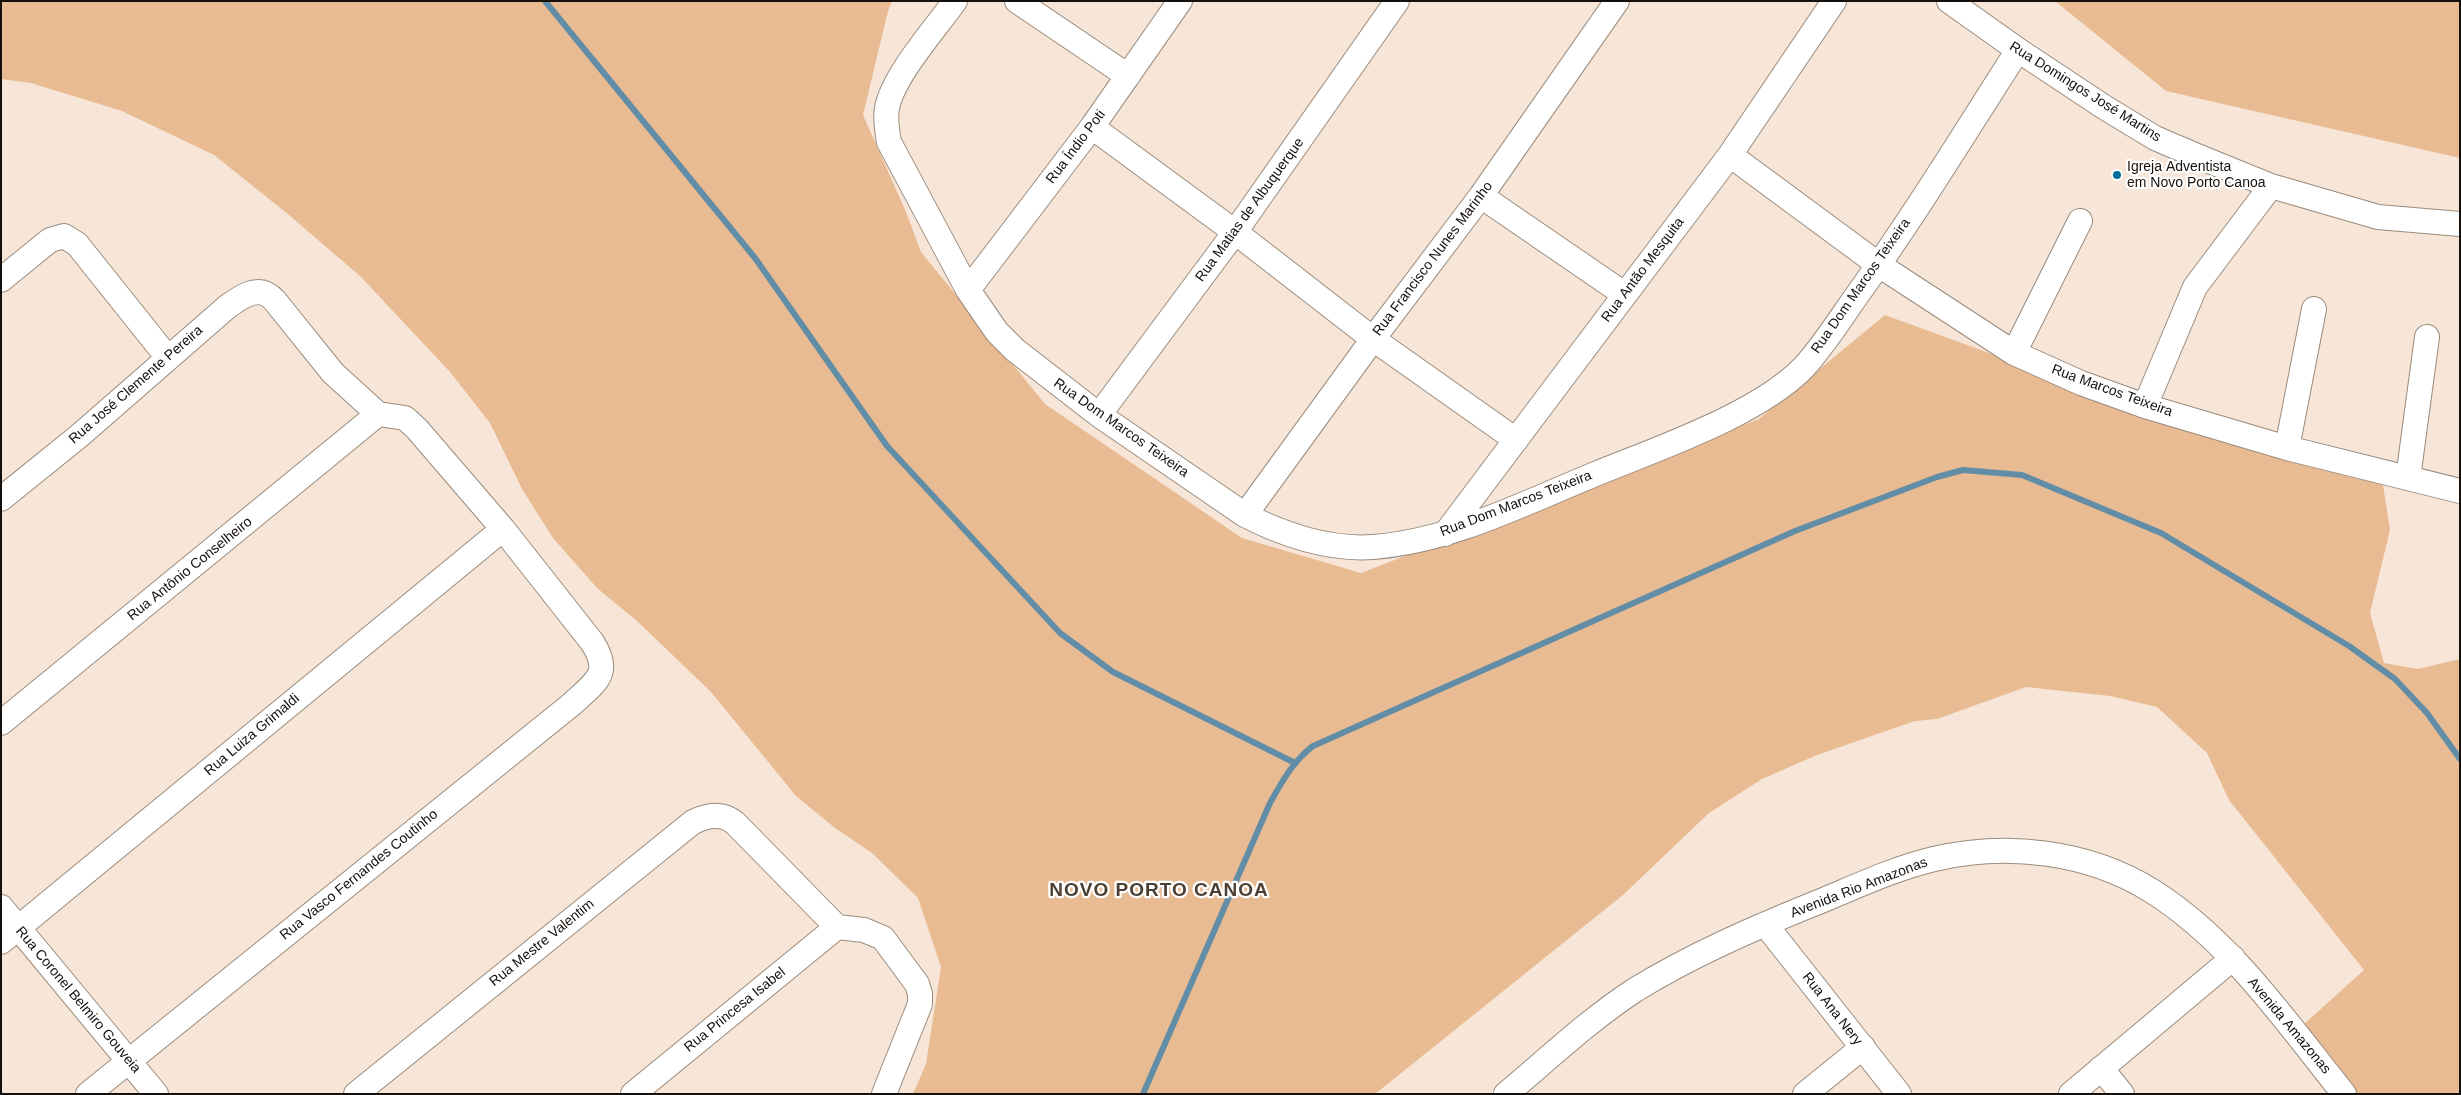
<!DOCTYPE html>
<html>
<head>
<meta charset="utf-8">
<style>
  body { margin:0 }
  #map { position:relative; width:2461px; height:1095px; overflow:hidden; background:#f7e6d7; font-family:Arial,sans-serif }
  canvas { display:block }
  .frame { position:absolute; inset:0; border:2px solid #16100c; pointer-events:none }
</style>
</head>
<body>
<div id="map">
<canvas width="2461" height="1095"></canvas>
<div class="frame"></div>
</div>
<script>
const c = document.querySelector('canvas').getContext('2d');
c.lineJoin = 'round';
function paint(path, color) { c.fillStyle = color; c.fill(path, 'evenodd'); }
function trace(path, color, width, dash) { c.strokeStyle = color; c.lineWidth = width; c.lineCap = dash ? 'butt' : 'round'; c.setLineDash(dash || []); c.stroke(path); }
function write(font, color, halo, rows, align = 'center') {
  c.font = font + ' Arial,sans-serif'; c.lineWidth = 4.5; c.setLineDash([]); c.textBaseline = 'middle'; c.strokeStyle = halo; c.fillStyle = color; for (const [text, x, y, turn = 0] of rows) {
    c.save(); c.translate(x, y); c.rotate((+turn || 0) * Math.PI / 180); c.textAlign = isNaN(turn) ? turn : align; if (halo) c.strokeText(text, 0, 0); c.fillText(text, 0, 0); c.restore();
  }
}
paint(new Path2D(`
  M1,1H892L888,11L863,115L906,212L921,252L1045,404L1242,538L1361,573L1759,419L1885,315L2142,409L2383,485L2390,530L2370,613L2384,663L2418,669L2460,659V1094H2358L2303,1025L2364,970L2229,800L2207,753L2157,707L2110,696L2026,687L1937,719L1915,721L1817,755L1762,779L1709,813L1623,895L1375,1094H913L926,1064L941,967L918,898L872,853L835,828L796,796L711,692L637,621L598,589L553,538L522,489L490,423L450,372L361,277L289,215L214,155L122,111L31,83L1,79Z
  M2055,1H2460V158L2166,91Z`), '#e9bb93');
trace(new Path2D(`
  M545,1L755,258L887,446L1060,633L1113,672L1295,763
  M1143,1094L1270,803C1282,782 1293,761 1313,746L1795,531L1937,477L1963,470L2022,475L2161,533L2349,646L2395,679L2427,713L2460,759`), '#628da6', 6);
const minor = new Path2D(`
  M955,1C935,29 893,76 887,108C885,119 887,131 889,142L968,290L997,332L1015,350L1099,415L1245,515C1284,535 1328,550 1373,547C1452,541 1526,502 1598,473C1659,448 1759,414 1804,367C1825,344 1842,316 1860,291C1916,213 1966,131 2018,50
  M1017,1L1128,76
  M1949,1L2018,50L2104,107L2155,138L2197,156L2271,186L2378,217L2460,224
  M1092,127L1235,232L1373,339L1516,440
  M1730,155L1879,265L2014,353L2081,383L2145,406L2287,448L2460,491
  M1481,196L1624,294
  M1,280L50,240L64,236L77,244L168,358
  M968,290L1092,127L1180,1
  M2014,353L2080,221
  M2145,406L2195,287L2271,186
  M1099,415L1235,232L1397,1
  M2287,448L2314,309
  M2408,478L2427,337
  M1,499L79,436L227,307C242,296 260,283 275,301L333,373L378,414L405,418L417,429L503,529L592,642C613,674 595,682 572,704L88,1094
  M1245,515L1373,339L1481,196L1617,1
  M1445,534L1730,155L1834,1
  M1,723L378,414
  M1,907L156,1094
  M1765,924L1899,1094
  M1,942L503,529
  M2101,1068L2122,1094
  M356,1094L693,822C707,815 722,812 735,823L837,927L864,930L883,938L917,984L920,994V1004L884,1094
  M633,1094L837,927
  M1506,1094C1548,1059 1589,1020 1635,990C1690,956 1752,929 1811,905C1851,889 1892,869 1934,859C2006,842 2088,851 2152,891C2231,941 2286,1022 2344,1094
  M1805,1094L1863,1047
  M2071,1094L2233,958`);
trace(minor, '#9a8b7d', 26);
trace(minor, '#fff', 24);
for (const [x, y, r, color] of [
  [2117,175,5,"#026d99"]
]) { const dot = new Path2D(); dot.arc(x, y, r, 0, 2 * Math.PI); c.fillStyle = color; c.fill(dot); trace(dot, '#fff', 2); }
write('14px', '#16100c', '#fff', [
  ["Rua Domingos José Martins",2085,92,32],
  ["Rua Índio Poti",1076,147,-53],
  ["Rua Matias de Albuquerque",1250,210,-54],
  ["Rua Francisco Nunes Marinho",1433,259,-53],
  ["Rua Antão Mesquita",1643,270,-53],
  ["Rua Dom Marcos Teixeira",1861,286,-55],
  ["Rua José Clemente Pereira",136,385,-41],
  ["Rua Marcos Teixeira",2112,391,20],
  ["Rua Dom Marcos Teixeira",1121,428,35],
  ["Rua Dom Marcos Teixeira",1516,504,-21],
  ["Rua Antônio Conselheiro",190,569,-39],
  ["Rua Luiza Grimaldi",252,735,-40],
  ["Rua Vasco Fernandes Coutinho",359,875,-39],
  ["Avenida Rio Amazonas",1859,888,-21],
  ["Rua Mestre Valentim",542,943,-39],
  ["Rua Coronel Belmiro Gouveia",78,1000,50],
  ["Rua Ana Nery",1832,1009,52],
  ["Rua Princesa Isabel",735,1010,-39],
  ["Avenida Amazonas",2289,1026,50]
]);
write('14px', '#16100c', '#fff', [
  ["Igreja Adventista",2127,167],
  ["em Novo Porto Canoa",2127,183]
], 'left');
c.letterSpacing = '1px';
write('bold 19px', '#4d3f34', '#fff', [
  ["NOVO PORTO CANOA",1159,891]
]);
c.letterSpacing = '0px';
</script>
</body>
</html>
